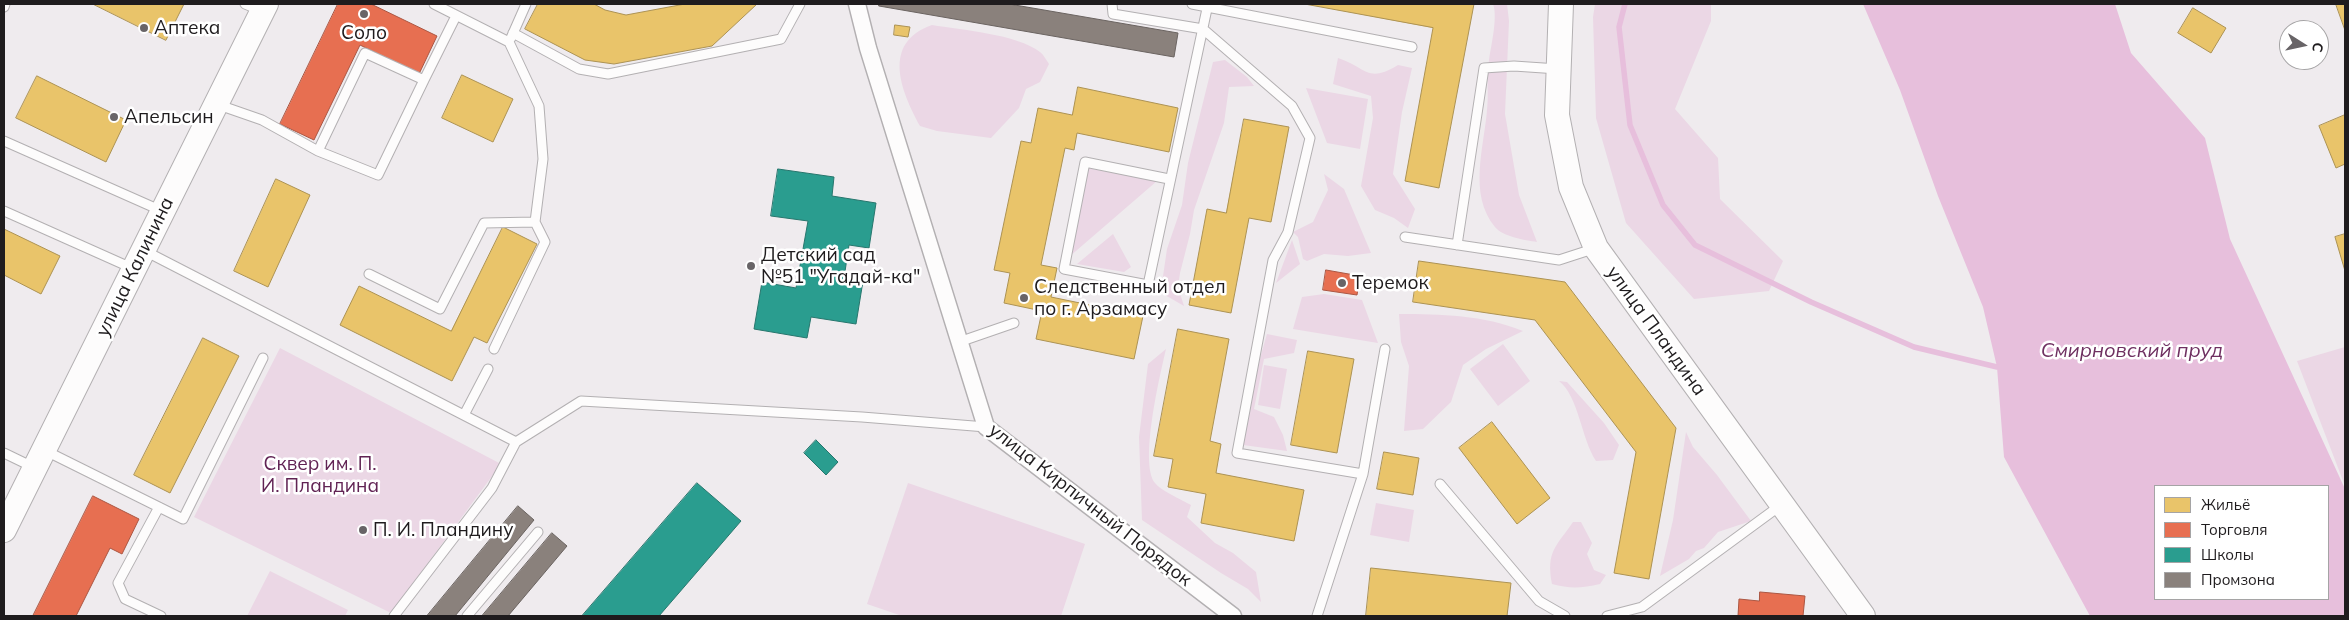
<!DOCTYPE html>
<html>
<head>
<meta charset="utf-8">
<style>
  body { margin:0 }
  #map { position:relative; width:2349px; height:620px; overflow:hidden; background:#efebee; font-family:Mulish,sans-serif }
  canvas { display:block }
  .frame { position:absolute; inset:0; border:5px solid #1f1c1e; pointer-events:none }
  .legend { position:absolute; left:2154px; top:485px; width:175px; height:115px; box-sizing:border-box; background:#fff; border:1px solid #a5a4a5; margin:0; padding:6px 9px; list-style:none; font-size:15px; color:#1f1c1e }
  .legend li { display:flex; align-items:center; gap:10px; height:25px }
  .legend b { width:25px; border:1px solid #a5a4a5 }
  .north { position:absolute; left:2279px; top:20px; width:50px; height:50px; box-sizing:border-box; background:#fff; border:1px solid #a5a4a5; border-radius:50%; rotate:100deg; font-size:14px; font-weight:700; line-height:20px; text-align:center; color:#1f1c1e }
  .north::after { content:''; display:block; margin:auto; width:18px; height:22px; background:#686467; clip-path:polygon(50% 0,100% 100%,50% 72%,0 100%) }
</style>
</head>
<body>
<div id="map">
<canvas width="2349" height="620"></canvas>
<div class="frame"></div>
<ul class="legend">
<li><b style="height:14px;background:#e9c46a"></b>Жильё</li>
<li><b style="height:14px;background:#e76f51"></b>Торговля</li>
<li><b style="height:14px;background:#2a9d8f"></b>Школы</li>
<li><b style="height:14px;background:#8a817c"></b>Промзона</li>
</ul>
<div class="north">С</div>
</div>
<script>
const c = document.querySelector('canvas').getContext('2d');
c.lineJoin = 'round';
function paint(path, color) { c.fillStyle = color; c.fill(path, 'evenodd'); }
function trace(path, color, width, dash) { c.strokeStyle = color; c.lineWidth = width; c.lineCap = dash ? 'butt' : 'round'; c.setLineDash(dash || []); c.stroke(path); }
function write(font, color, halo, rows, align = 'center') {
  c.font = font + ' Mulish,sans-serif'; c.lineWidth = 5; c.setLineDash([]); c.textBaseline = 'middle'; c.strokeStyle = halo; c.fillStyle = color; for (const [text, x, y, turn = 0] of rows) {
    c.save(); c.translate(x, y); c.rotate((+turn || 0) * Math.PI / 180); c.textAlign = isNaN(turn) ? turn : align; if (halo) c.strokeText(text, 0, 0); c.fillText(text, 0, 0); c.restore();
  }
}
paint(new Path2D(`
  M1493,4H1507L1509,21L1505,114L1519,195L1537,242C1525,240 1503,237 1495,227C1468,194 1484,148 1487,110C1489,93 1486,79 1489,60C1491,46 1498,17 1493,4Z
  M1595,4H1711V21L1675,109L1718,158L1720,199L1783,261L1769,291L1694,299L1626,223L1596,118L1593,17Z
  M932,25C961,30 1017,34 1040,52C1044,55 1046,60 1049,64L1040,82L1026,89L1019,108L991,138L937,131L920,126C901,91 881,43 932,25Z
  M1338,58C1366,67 1367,84 1398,65L1412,68L1402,112L1393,174L1415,209L1408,228L1394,218L1375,210L1361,186L1373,118L1371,96L1333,84Z
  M1225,60L1247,77L1254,86L1229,87L1224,123L1194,210L1190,234L1180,273L1178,287L1184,306L1165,295L1162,283L1167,249L1182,205L1188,163L1213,62Z
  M1306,88L1368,99L1360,149L1327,143Z
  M1087,168L1157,181L1069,257Z
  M1324,174L1344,189L1371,253L1348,256L1324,254L1307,261L1303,259L1298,237L1293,232L1313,222L1328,190Z
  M1113,234L1131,267L1124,272L1077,264Z
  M1292,240L1300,264L1276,283Z
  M1324,294L1362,300L1378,343L1293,329L1302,297Z
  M1399,314C1440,314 1484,315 1523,331L1486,349L1463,365L1451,402L1423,429L1404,431L1409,366L1401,342Z
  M1267,334L1297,340L1294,353L1264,359L1254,409L1274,417L1283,435L1287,451L1243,445L1257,369Z
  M1503,344L1530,381L1498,406L1470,369Z
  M2345,347V486L2297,361Z
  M280,348L501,464L391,613L194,517Z
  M1166,349C1160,375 1139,463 1155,483C1160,490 1182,500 1191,505L1187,517L1215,543L1233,553L1256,572L1261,602L1248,589L1221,573L1142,520L1139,437L1148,364Z
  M1264,365L1287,369L1280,409L1258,405Z
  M1559,381L1567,382L1604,423L1619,445L1613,460L1596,461C1581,438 1579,397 1559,381Z
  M1686,432L1693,447L1717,475L1751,521L1718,532L1704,548L1696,551L1689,559L1660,576L1673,520Z
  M908,483L1085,544L1061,616H902L867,604Z
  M1376,503L1414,510L1409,542L1370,535Z
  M1573,522H1581L1592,543L1587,554L1594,570L1606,575L1600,584C1582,588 1570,589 1552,584C1546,551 1556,547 1573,522Z
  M270,571L348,610L345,616H247Z`), '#ebd7e5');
paint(new Path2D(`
  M1863,4H2115L2131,53L2205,138L2230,239L2345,489V616H2090L2004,457L1997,367L1983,307L1938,196L1900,90ZM2155,486H2328V599H2155Z`), '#e7bfdc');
const homes = new Path2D(`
  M93,4H184L166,40Z
  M538,4H594L605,10L626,15L685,4H757L712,46L614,64L585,60L525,29Z
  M1305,4H1474L1439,188L1405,181L1433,28Z
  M2336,4H2345V30Z
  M2193,8L2226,28L2211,53L2178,33Z
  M895,25L910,27L908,37L894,35Z
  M462,75L513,99L493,142L442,118Z
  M37,76L126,120L106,162L16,118Z
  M1078,87L1178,108L1169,152L1077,133L1074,150L1065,148L1041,265L1057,268L1051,297L1143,316L1134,359L1036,339L1042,311L1004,303L1010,273L994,270L1021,141L1031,143L1038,108L1072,115Z
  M2345,115V164L2336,168L2319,126Z
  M1244,119L1289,127L1271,222L1249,218L1231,313L1189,305L1207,209L1226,213Z
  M276,179L310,195L268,287L234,271Z
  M503,227L537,244L487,343L474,337L452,381L340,325L359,286L451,331Z
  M4,229L60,256L41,294L4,275Z
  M2345,234V271L2335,237Z
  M1419,261L1565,282L1676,428L1649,579L1614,573L1636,452L1535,320L1413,302Z
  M1178,329L1229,339L1210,441L1221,444L1216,473L1304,490L1294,541L1201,523L1206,494L1168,487L1173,459L1154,456Z
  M203,338L239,356L170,493L134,475Z
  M1308,351L1354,359L1337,453L1291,445Z
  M1492,422L1550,498L1517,524L1459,448Z
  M1384,452L1419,458L1413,495L1377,489Z
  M1371,568L1511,583L1507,616H1366Z`);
paint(homes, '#e9c46a');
trace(homes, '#ac9253', 1);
const shops = new Path2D(`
  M338,4H371L437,36L419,74L360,45L314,140L280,124Z
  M1326,270L1360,276L1357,295L1323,290Z
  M93,496L139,519L122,554L110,548L76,616H33Z
  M1760,592L1805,596L1803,616H1738L1739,599L1759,601Z`);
paint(shops, '#e76f51');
trace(shops, '#ab5642', 1);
const schools = new Path2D(`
  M778,169L834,177L832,196L876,203L869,248L849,245L844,278L863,281L856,324L811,317L807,338L754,329L762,282L796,288L808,221L771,216Z
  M816,440L838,462L826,475L804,453Z
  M697,483L741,521L659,616H582Z`);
paint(schools, '#2a9d8f');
trace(schools, '#27766d', 1);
const industry = new Path2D(`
  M879,4H1009L1178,33L1174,57L879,6Z
  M518,506L534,520L455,616H427Z
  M552,533L567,546L508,616H482Z`);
paint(industry, '#8a817c');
trace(industry, '#6a6360', 1);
trace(new Path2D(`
  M1625,4L1619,27L1630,125L1663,205L1695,245L1811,302L1914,347L1997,367`), '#e7bfdc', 5.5);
const lane = new Path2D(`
  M245,4L262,11
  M434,4L509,42L539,106L543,159L535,222L545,242L494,349
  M1112,4L1113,14L1203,29L1292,106L1310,138L1288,232L1273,260L1237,453L1363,474
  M1192,4L1412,47
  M4,7L5,4
  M513,33L579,69L608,74L781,39L800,4
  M511,38L526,4
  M424,80L378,175L318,151L365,53L424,80L456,16
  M216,104L262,120L318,151
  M4,141L162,211
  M1169,179L1085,162L1064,269L1148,285L1208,4
  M4,211L134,269
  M1405,237L1559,260L1596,248
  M1457,245L1484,68L1514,66L1558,69
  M145,251L516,442L581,401L862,417L986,427
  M369,274L440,309L484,223L535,222
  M959,342L1014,323
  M464,415L488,369
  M44,450L183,519L263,358
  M4,453L35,468
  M1440,484L1539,601L1565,616
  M159,507L118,583L125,599L161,616
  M394,616L492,488L516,442
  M467,616L538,532
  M1317,616L1363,474L1385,349
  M1607,616L1642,607L1781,505`);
const street = new Path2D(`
  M857,4L868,48L986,427L1233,616`);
const secondary = new Path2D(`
  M1561,4L1557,115L1571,187L1596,248L1863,616
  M4,530L266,4`);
trace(lane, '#b3b0b2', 11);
trace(street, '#b3b0b2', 19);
trace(secondary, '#b3b0b2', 26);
trace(lane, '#fdfcfc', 9);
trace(street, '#fdfcfc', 16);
trace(secondary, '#fdfcfc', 24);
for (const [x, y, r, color] of [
  [364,14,5,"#686467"],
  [144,28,5,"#686467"],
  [114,117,5,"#686467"],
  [751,266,5,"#686467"],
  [1342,283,5,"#686467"],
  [1024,298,5,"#686467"],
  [363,530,5,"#686467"]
]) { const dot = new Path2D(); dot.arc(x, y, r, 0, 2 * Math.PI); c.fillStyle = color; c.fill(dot); trace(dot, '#fff', 2); }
write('19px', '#1f1c1e', '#fff', [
  ["Аптека",154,28],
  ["Соло",364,33,"center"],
  ["Апельсин",124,117],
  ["Детский сад",761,255],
  ["№51 \"Угадай-ка\"",761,277],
  ["Теремок",1352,283],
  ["Следственный отдел",1034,287],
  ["по г. Арзамасу",1034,309],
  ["П. И. Пландину",373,530]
], 'left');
write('19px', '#1f1c1e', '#fff', [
  ["улица Калинина",135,267,-64],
  ["улица Пландина",1656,331,54],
  ["улица Кирпичный Порядок",1090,505,38]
]);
write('19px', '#612354', '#fff', [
  ["Сквер им. П.",320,464],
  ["И. Пландина",320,486]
]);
write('italic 20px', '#6f3061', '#fff', [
  ["Смирновский пруд",2132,351]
]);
</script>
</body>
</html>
